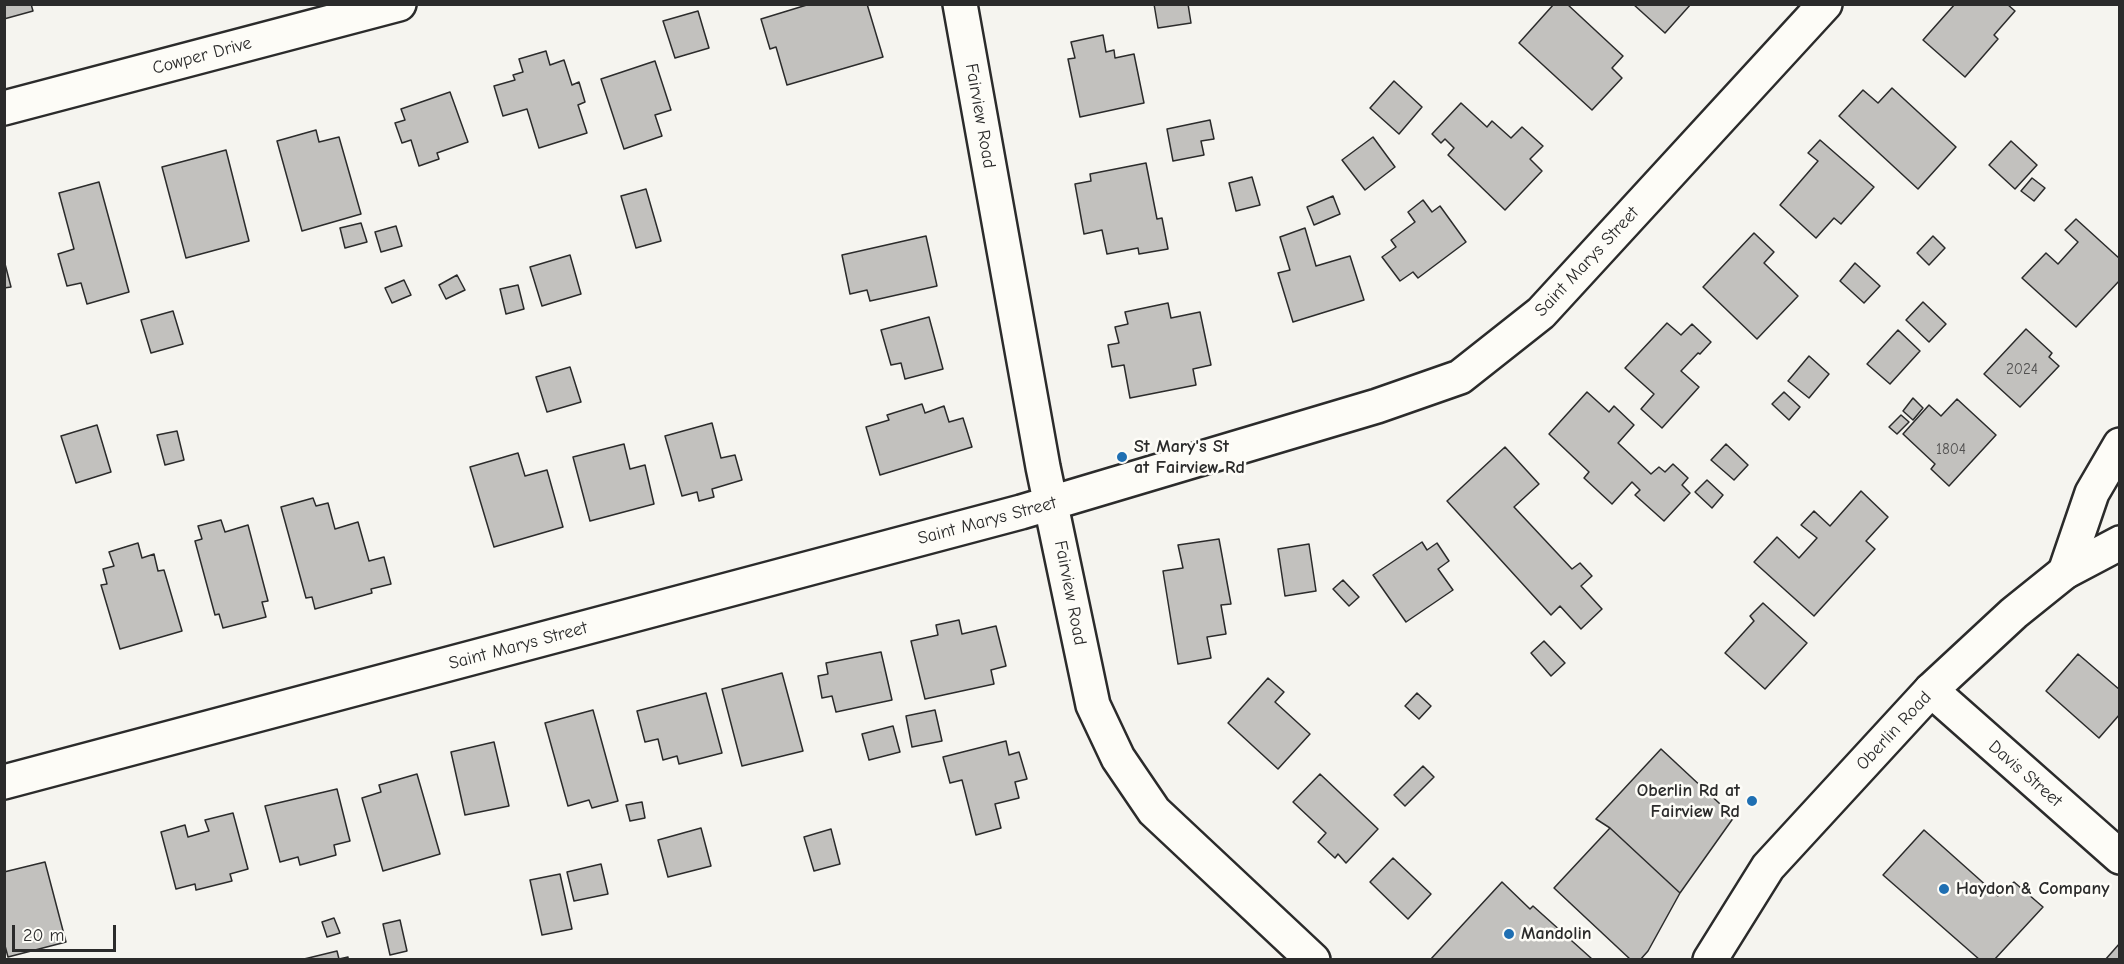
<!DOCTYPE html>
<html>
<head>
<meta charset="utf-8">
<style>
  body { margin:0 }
  #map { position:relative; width:2124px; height:964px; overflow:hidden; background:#f5f4ef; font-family:"Comic Neue",sans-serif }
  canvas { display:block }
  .frame { position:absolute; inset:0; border:6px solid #2b2b2b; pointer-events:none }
  .scale { position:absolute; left:12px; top:925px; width:104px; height:27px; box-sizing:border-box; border:3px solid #2b2b2b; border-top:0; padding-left:8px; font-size:18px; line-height:21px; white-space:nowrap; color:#2b2b2b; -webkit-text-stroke:4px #fdfcf7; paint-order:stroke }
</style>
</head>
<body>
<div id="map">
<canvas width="2124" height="964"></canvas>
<div class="frame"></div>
<div class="scale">20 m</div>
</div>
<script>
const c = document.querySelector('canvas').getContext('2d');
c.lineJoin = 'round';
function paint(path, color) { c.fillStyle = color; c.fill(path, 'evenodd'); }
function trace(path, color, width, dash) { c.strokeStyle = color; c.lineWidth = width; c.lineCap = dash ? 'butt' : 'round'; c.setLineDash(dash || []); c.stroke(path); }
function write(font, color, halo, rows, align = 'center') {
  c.font = font + ' "Comic Neue",sans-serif'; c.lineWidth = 5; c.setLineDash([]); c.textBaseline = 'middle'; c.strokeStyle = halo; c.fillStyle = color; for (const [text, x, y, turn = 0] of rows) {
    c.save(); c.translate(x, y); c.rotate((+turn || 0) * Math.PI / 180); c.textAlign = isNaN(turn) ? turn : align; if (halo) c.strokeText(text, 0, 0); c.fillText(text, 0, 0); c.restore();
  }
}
const building = new Path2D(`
  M4,4H31L33,11L4,19Z
  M867,4L883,57L787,85L776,47L770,49L761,19L810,4Z
  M1154,4H1188L1191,23L1158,28Z
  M1554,4H1567L1623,56L1612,68L1622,78L1592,110L1519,43Z
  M1633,4H1691L1665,33Z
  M1955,4H2007L2015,11L1994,35L1998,39L1965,77L1923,40Z
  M698,11L709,48L675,58L663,21Z
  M1103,35L1106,52L1114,50L1115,58L1134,54L1144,103L1080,117L1068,59L1075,58L1071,42Z
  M546,51L550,65L564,60L572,85L579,82L585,102L578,105L587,133L539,148L527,109L503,116L494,86L515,80L513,75L523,72L519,59Z
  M655,61L671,110L655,115L662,136L624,149L601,79Z
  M1394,81L1422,107L1399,134L1370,108Z
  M1892,88L1956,147L1918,189L1839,116L1863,90L1878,103Z
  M450,92L468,142L437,153L439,159L419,166L411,140L402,143L395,123L405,120L401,109Z
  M1461,103L1487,127L1492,121L1511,138L1522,127L1543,146L1530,159L1542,171L1505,210L1448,155L1454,148L1445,139L1441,143L1432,134Z
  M1210,120L1214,139L1201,141L1204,155L1173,161L1167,129Z
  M316,130L319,142L339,137L361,214L302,231L277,141Z
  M1373,137L1395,167L1365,190L1342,160Z
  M1820,140L1874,187L1841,224L1834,218L1816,238L1780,205L1818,161L1808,153Z
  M2011,141L2037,165L2015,189L1989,165Z
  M226,150L249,241L186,258L162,167Z
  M1146,163L1157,219L1162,218L1168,249L1139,254L1138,248L1107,254L1102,230L1084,234L1075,184L1091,181L1090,174Z
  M1252,177L1260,205L1236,211L1229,183Z
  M2032,178L2045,188L2034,201L2021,191Z
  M99,182L129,292L87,304L81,283L67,286L58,254L74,249L59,193Z
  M646,189L661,241L636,248L621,196Z
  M1333,196L1340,214L1314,225L1307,207Z
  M1423,200L1432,212L1440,206L1466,242L1418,278L1413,272L1400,281L1382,257L1396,247L1391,240L1415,222L1408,212Z
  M2076,219L2120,259V280L2076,327L2022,278L2046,253L2058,264L2078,242L2065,230Z
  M361,223L367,242L345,248L340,228Z
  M396,226L402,246L381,252L375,232Z
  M1305,228L1316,266L1350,256L1364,300L1293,322L1278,273L1290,270L1280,237Z
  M1754,233L1774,252L1764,263L1798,296L1757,339L1703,287Z
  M926,236L937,286L870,301L867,290L850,294L842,255Z
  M1933,236L1945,248L1929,265L1917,253Z
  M570,255L581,294L542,306L530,267Z
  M4,260L11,287L4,288Z
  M1855,263L1880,286L1864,303L1840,281Z
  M457,275L465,290L446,299L439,285Z
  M404,280L411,295L392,303L385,288Z
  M518,285L524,309L506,314L500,289Z
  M1923,302L1946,324L1929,342L1906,320Z
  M1168,303L1171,318L1200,312L1211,365L1193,369L1196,385L1130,398L1124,365L1112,367L1108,345L1119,343L1115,327L1128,324L1125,312Z
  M173,311L183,344L151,353L141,320Z
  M929,317L943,369L905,379L901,363L891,365L881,330Z
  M1667,323L1681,335L1692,324L1711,342L1700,354L1698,353L1681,371L1699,387L1662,428L1641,409L1654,394L1625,368Z
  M2026,329L2052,353L2049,357L2059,366L2020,407L1984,374Z
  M1898,330L1920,351L1890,384L1867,364Z
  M1809,356L1829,374L1809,398L1788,381Z
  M570,367L581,402L547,412L536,377Z
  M1587,392L1609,412L1614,406L1634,425L1618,443L1651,474L1659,467L1665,472L1673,464L1688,478L1682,485L1690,493L1664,521L1635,495L1640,490L1632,482L1612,504L1584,478L1589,472L1549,434Z
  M1784,392L1800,407L1789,420L1772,404Z
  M1913,398L1923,408L1913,420L1903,411Z
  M1957,399L1996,435L1949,486L1931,469L1935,464L1903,434L1929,405L1941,416Z
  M922,404L925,413L944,406L949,422L963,418L972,447L880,475L866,427L889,420L887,415Z
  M1901,415L1909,422L1897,434L1889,427Z
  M712,423L721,458L735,455L742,480L712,489L714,497L699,501L697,492L682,496L665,436Z
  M97,425L111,472L76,483L61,436Z
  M177,431L184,460L165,465L157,435Z
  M624,444L630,469L645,465L654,504L590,521L573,457Z
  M1726,444L1748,465L1734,480L1711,460Z
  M1505,447L1539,484L1514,507L1572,569L1580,563L1592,576L1581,586L1602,609L1581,629L1560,606L1551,615L1447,501Z
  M518,453L525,476L547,470L563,527L494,547L470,467Z
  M1707,480L1723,495L1712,508L1695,492Z
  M1861,491L1888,517L1866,541L1875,549L1814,616L1754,562L1777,537L1799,558L1817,538L1801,525L1814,511L1830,526Z
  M313,498L316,506L328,503L335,529L358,522L369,561L384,557L391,584L371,589L372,593L315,609L312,597L306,598L281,507Z
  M221,520L225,532L248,525L268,601L262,602L266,617L223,628L219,614L215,615L195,541L202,539L198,526Z
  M1219,539L1231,604L1221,605L1226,634L1207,637L1211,658L1178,664L1163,571L1183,568L1178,545Z
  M1422,542L1427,550L1437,543L1449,561L1438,569L1453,590L1406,622L1373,575Z
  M138,543L142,558L154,554L158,571L164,570L182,631L120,649L101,585L107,584L103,569L114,566L109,552Z
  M1309,544L1316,591L1285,596L1278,549Z
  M1343,580L1359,597L1349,606L1333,589Z
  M1763,603L1807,643L1765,689L1725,653L1754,621L1750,616Z
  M959,620L962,634L996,626L1006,666L991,670L994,684L925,699L911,641L938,635L936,625Z
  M1544,641L1565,663L1551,676L1531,653Z
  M881,652L892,700L836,712L832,696L822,698L818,676L828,674L826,663Z
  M2078,654L2120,690V714L2099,738L2046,691Z
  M782,673L803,751L742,766L722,689Z
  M1268,678L1284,692L1275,702L1310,734L1278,769L1228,723Z
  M706,693L722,753L679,764L677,756L663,760L658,739L645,742L637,711Z
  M1417,693L1431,706L1419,719L1405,706Z
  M593,710L618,801L592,808L589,800L568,806L545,723Z
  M935,710L942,741L912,747L906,716Z
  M893,726L900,752L869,760L862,734Z
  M1006,741L1009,755L1019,752L1027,779L1015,782L1019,798L995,804L1001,828L976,835L962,780L950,783L943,757Z
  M494,742L509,806L465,815L451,752Z
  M1661,749L1734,817L1680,893L1610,828L1596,819Z
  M1423,766L1434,777L1405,806L1394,795Z
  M417,774L440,854L383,871L362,798L381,792L379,785Z
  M1320,774L1378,829L1346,863L1338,854L1335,858L1318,842L1326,833L1293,802Z
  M337,789L350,841L334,845L336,855L300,865L298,857L280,862L265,806Z
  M642,802L645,818L630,821L626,805Z
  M233,813L248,869L230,874L232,881L196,890L195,884L176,889L161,832L185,825L188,837L209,831L205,820Z
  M701,828L711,866L668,877L658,840Z
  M1610,828L1680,893L1648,951L1640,960H1631L1554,888Z
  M831,829L840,864L814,871L804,837Z
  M1924,830L1998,896L2014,882L2043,907L1994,960H1980L1883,875Z
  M1393,858L1431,894L1408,919L1370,882Z
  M45,862L66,942L8,957L4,942V872Z
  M601,864L608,894L574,901L567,872Z
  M560,874L572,929L542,935L530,880Z
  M1502,882L1530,909L1533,906L1592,959L1430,960Z
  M334,918L340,933L327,937L322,922Z
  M400,920L407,951L390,955L383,924Z
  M2120,943V960H2105Z
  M337,951L339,959L348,957V960H300Z`);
paint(building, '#c2c1be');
trace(building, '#2b2b2b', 1.5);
const street = new Path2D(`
  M4,108L399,4
  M2065,572L2092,493L2120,445
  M1931,690L2120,857`);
const secondary = new Path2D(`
  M960,4L1043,467L1093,705L1118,758L1154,811L1313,960
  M4,782L1021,512L1377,406L1460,377L1541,313L1825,4
  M1710,960L1768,867L1931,690L2014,613L2065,572L2120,543`);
trace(street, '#2b2b2b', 38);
trace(secondary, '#2b2b2b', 38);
trace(street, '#fdfcf7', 33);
trace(secondary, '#fdfcf7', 33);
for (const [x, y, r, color] of [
  [1122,457,6,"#1f6fb2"],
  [1752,801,6,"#1f6fb2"],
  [1944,889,6,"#1f6fb2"],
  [1509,934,6,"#1f6fb2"]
]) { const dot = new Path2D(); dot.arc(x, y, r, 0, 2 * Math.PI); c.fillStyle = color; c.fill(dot); trace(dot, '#fdfcf7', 2); }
write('15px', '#515050', null, [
  ["2024",2022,370],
  ["1804",1951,450]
]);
write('18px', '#2b2b2b', '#fdfcf7', [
  ["Cowper Drive",202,56,-15],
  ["Fairview Road",980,116,80],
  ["Saint Marys Street",1587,262,-47],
  ["Saint Marys Street",987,521,-15],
  ["Fairview Road",1070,593,79],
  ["Saint Marys Street",518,646,-15],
  ["Oberlin Road",1894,731,-47],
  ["Davis Street",2025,774,41]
]);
write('bold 18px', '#2b2b2b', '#fdfcf7', [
  ["St Mary's St",1134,447],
  ["at Fairview Rd",1134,468],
  ["Oberlin Rd at",1740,791,"right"],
  ["Fairview Rd",1740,812,"right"],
  ["Haydon & Company",1956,889],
  ["Mandolin",1521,934]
], 'left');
</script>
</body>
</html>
